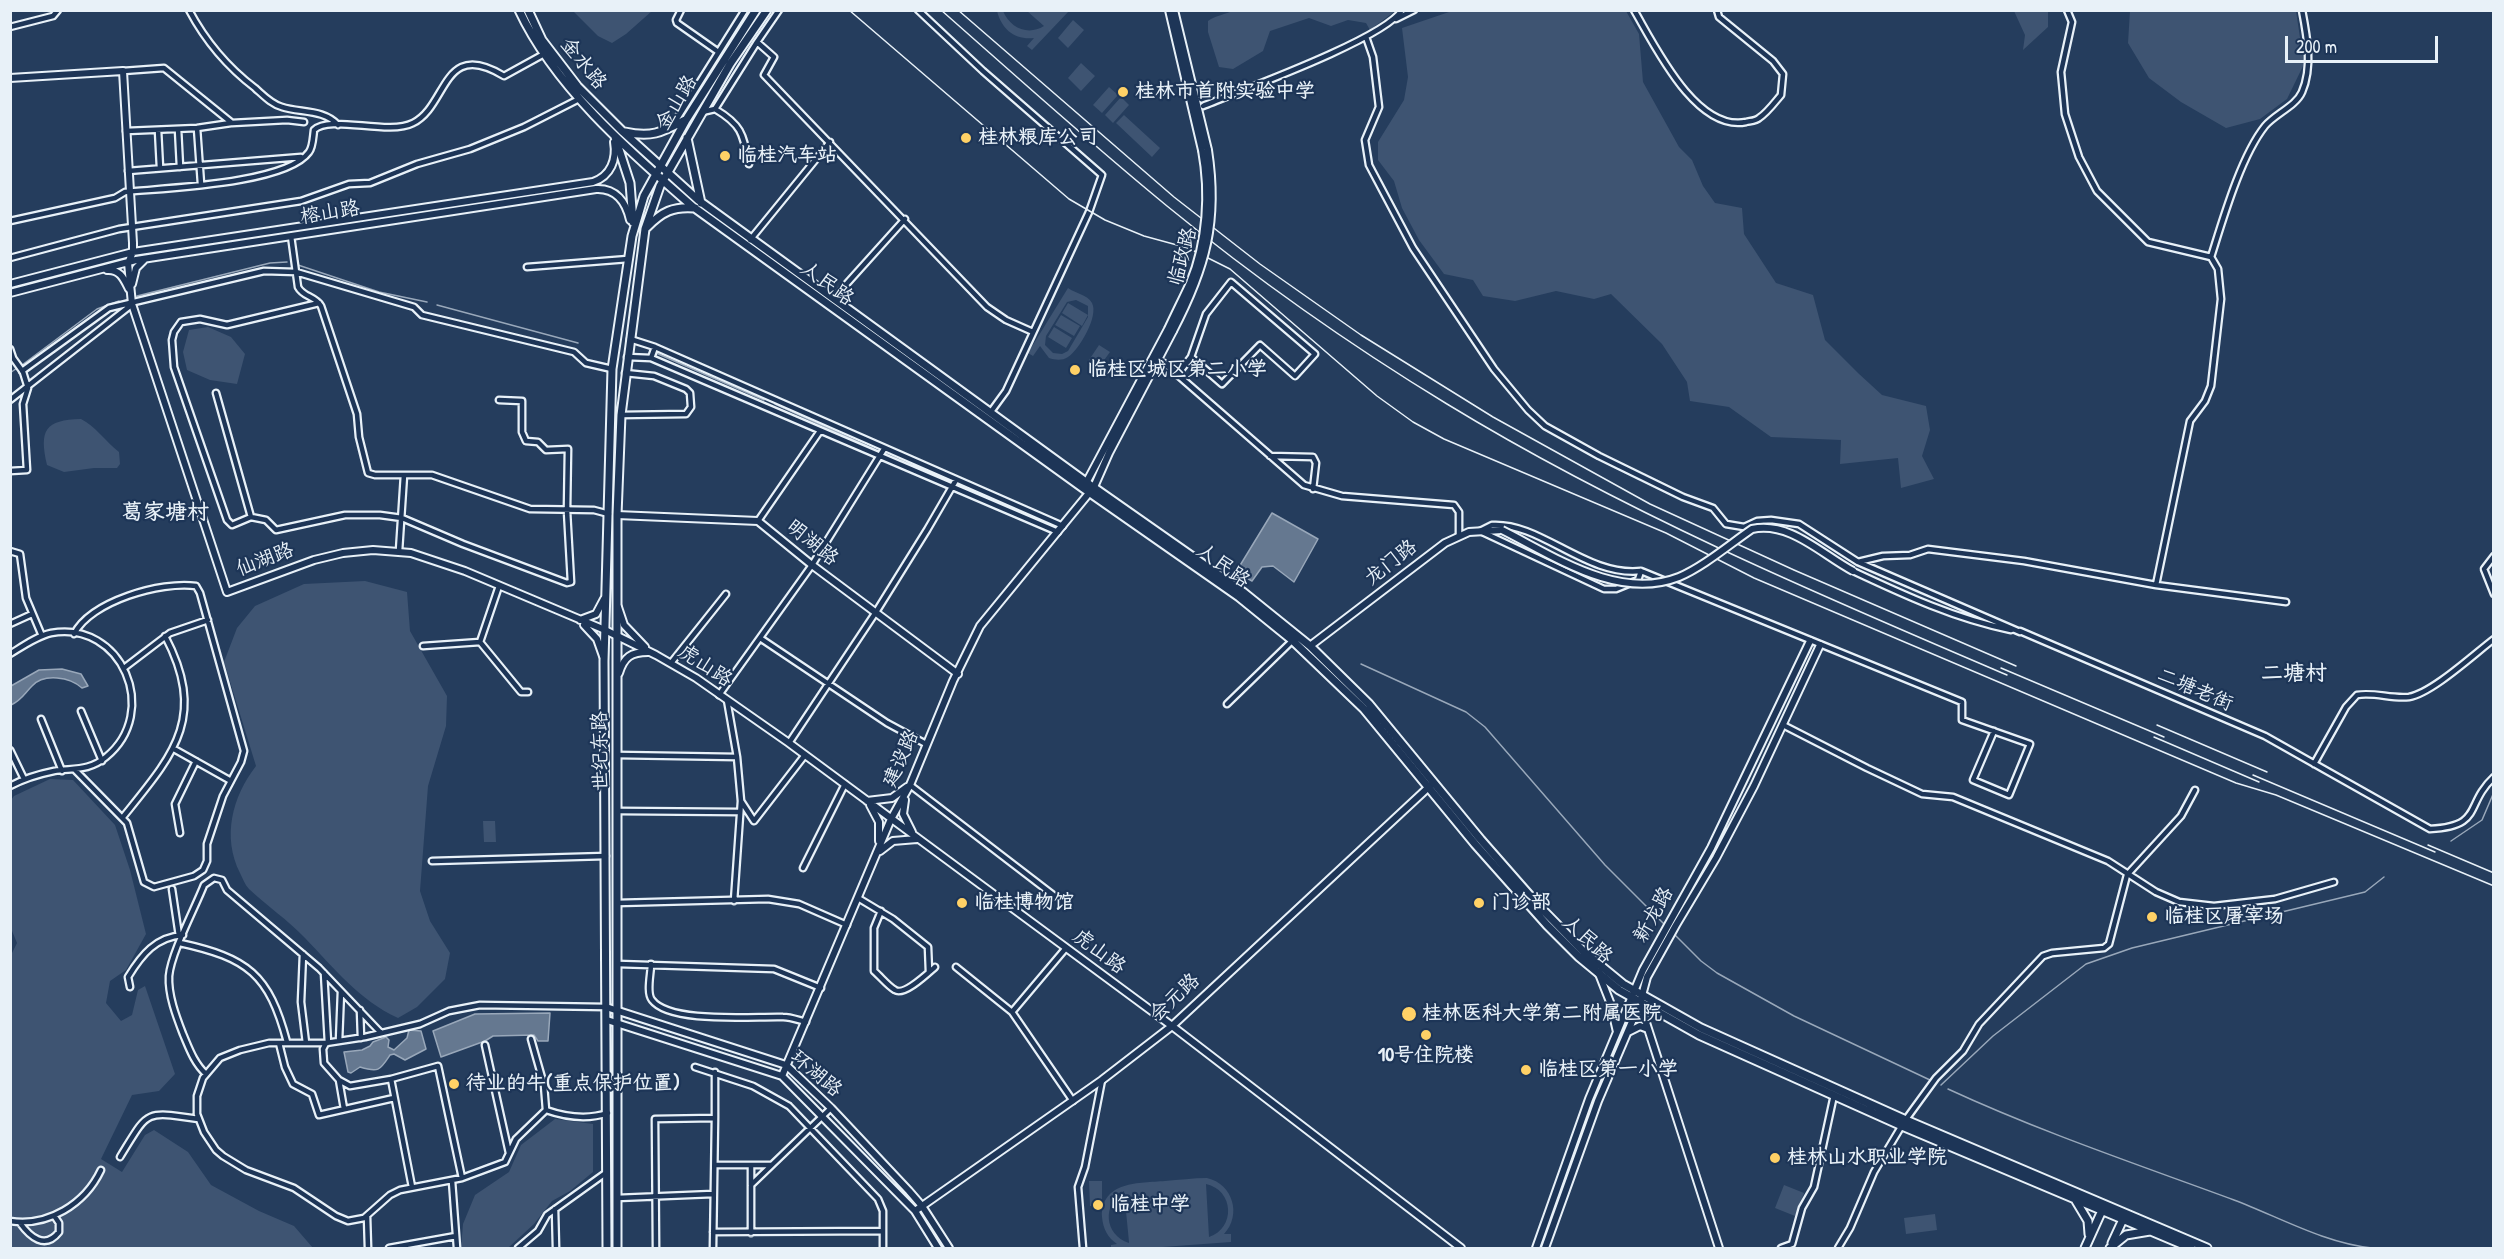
<!DOCTYPE html>
<html>
<head>
<meta charset="utf-8">
<style>
  body { margin:0 }
  #map { position:relative; width:2504px; height:1259px; overflow:hidden; background:#253d5d; font-family:"Patrick Hand",sans-serif }
  canvas { display:block }
  .frame { position:absolute; inset:0; border:12px solid #e8f1f8; pointer-events:none }
  .scale { position:absolute; left:2285px; top:36px; width:153px; height:27px; box-sizing:border-box; border:3px solid #e8f1f8; border-top:0; padding-left:8px; font-size:18px; line-height:21px; white-space:nowrap; color:#e8f1f8; -webkit-text-stroke:4px #1d3557; paint-order:stroke }
</style>
</head>
<body>
<div id="map">
<canvas width="2504" height="1259"></canvas>
<div class="frame"></div>
<div class="scale">200 m</div>
</div>
<script>
const c = document.querySelector('canvas').getContext('2d');
c.lineJoin = 'round';
function paint(path, color) { c.fillStyle = color; c.fill(path, 'evenodd'); }
function trace(path, color, width, dash) { c.strokeStyle = color; c.lineWidth = width; c.lineCap = dash ? 'butt' : 'round'; c.setLineDash(dash || []); c.stroke(path); }
function write(font, color, halo, rows, align = 'center') {
  c.font = font + ' "Patrick Hand","LXGW WenKai TC",sans-serif'; c.lineWidth = 4.5; c.setLineDash([]); c.textBaseline = 'middle'; c.strokeStyle = halo; c.fillStyle = color; for (const [text, x, y, turn = 0] of rows) {
    c.save(); c.translate(x, y); c.rotate((+turn || 0) * Math.PI / 180); c.textAlign = isNaN(turn) ? turn : align; if (halo) c.strokeText(text, 0, 0); c.fillText(text, 0, 0); c.restore();
  }
}
paint(new Path2D(`
  M1234,10H1395V11L1370,30L1366,23L1348,20L1331,26L1309,18L1270,31L1263,51L1233,69L1219,67L1208,32V21C1216,15 1225,15 1234,10Z
  M573,11H652L626,34L612,43L598,36Z
  M997,11H1003C1010,28 1028,36 1044,26L1027,11H1069L1032,50L1027,46L1034,38C1015,40 1002,30 997,11Z
  M1452,11H1626L1639,34L1643,82L1679,147L1692,160L1703,186L1715,203L1742,208L1744,234L1776,283L1813,295L1825,340L1858,373L1882,395L1926,406L1930,430L1922,456L1934,479L1901,488L1898,458L1840,464L1841,440L1771,437L1729,407L1690,401L1687,382L1662,344L1611,294L1594,299L1556,291L1515,301L1483,296L1473,280L1444,274L1419,240L1402,208L1394,181L1378,160V142L1404,100L1408,77L1402,28Z
  M2014,11H2048V27L2023,50L2025,35Z
  M2130,11H2296L2304,64L2287,99L2260,119L2226,128L2181,102L2149,78L2128,43Z
  M1073,20L1084,30L1068,48L1058,38Z
  M1081,63L1095,76L1081,91L1068,78Z
  M1109,87L1118,95L1102,113L1093,105Z
  M1121,97L1129,105L1113,123L1105,115Z
  M1124,115L1160,148L1152,157L1116,123Z
  M1068,288C1076,294 1087,294 1092,303C1099,316 1079,350 1068,357C1062,361 1055,360 1049,358L1040,346L1033,356L1028,353ZM1076,300L1088,306V317L1068,351L1062,354L1053,353L1045,345L1046,336L1067,302Z
  M1068,303L1088,315L1082,326L1062,313Z
  M1061,315L1080,326L1074,336L1055,325Z
  M208,327L231,337L245,354L237,384L210,380L187,370L183,352L189,330Z
  M1054,327L1072,338L1066,348L1048,337Z
  M1099,345L1110,352L1097,370L1087,363Z
  M81,419C95,426 105,441 119,452L120,464L117,468H94L64,472L47,465C39,430 45,420 81,419Z
  M365,581L407,592L410,631L447,696L446,726L428,786L420,891L430,921L450,953L445,979L417,1007L398,1018C359,1000 334,968 305,938C288,920 267,906 249,889C245,885 243,879 240,873C222,837 232,797 256,766L224,662L237,628L255,606L304,584Z
  M50,779L73,780L115,825L130,870L146,934L126,970L110,981L106,1003L121,1021L132,1015L138,990L145,986L175,1074L159,1091L132,1095L101,1159L122,1172L145,1135L154,1130L188,1152L211,1185L259,1211L294,1226L313,1248H11L10,957L17,943L10,926L11,800L14,796Z
  M483,821H495L496,842H484Z
  M555,1119L593,1124V1172L570,1191L552,1201L534,1224L508,1248H461L463,1224L475,1195L509,1172L521,1145Z
  M1207,1178C1233,1184 1242,1215 1224,1234H1231V1242L1149,1248H1111V1245L1117,1244C1108,1238 1103,1229 1102,1217C1101,1181 1140,1183 1165,1181C1179,1180 1193,1178 1207,1178ZM1206,1184C1234,1190 1236,1228 1209,1237ZM1124,1191L1129,1242V1243C1104,1235 1102,1204 1124,1191Z
  M1089,1181H1102V1206H1090Z
  M1784,1185L1804,1193L1795,1216L1775,1208Z
  M1935,1214L1937,1230L1906,1234L1904,1218Z`), '#3e5472');
const water = new Path2D(`
  M1272,513L1318,539L1294,582L1273,566L1262,567L1252,581L1236,572Z
  M62,669L81,674L88,686L82,688C70,677 44,673 32,686C24,694 22,700 11,705V686L39,670Z
  M550,1013L548,1041H538L534,1035L493,1036L485,1041L441,1057L433,1031L475,1014Z
  M409,1030L421,1031L426,1049L405,1060L394,1054L390,1055C380,1070 379,1073 360,1067L351,1073L348,1072L344,1052L362,1050L370,1046L373,1042L386,1037L389,1040L388,1047L394,1050L407,1038Z`);
paint(water, '#657890');
trace(water, '#99a8ba', 1.5);
trace(new Path2D(`
  M298,265L379,292L427,302
  M137,296L270,263L287,262
  M437,305L578,343
  M656,353L764,400
  M22,365L97,309L119,301
  M10,373L17,368
  M775,404L876,450
  M884,454L950,483
  M956,486L1032,518
  M1361,664L1466,712L1485,727L1605,865L1665,925
  M2451,841L2482,820L2494,792
  M1675,935L1701,961L1717,973L1794,1016L1930,1080
  M1941,1085L1993,1036L2086,964L2132,948L2365,892L2384,877
  M1948,1089C2041,1132 2139,1165 2234,1200C2279,1217 2324,1243 2372,1248`), '#99a8ba', 1.5);
const street = new Path2D(`
  M189,10C206,42 226,66 255,88C263,95 271,104 282,107C300,113 324,109 338,125
  M681,10L676,20L677,23L717,51
  M779,10L757,42L774,57L764,75L987,307L1006,320L1033,332
  M918,10L983,71L1102,175L1089,212L1006,391L990,413
  M1634,10C1655,46 1696,132 1746,122C1750,121 1756,121 1759,118C1767,113 1775,102 1781,95L1783,74L1773,61L1719,17L1717,10
  M2067,10L2072,22L2061,72L2065,114L2079,157L2097,191L2148,242L2211,257
  M1396,19L1414,10
  M10,27L53,16L58,10
  M1366,37L1373,57L1379,107L1365,140L1369,165L1413,248L1494,369L1528,410L1545,426L1599,456L1683,497L1713,508L1726,524L1744,527L1757,521L1771,520L1799,524L1858,562L2020,632
  M123,71L164,68L232,123L287,120L304,122
  M1203,106C1242,90 1384,39 1402,10
  M715,109C742,125 743,134 749,164
  M702,112L715,109L757,42
  M673,125L745,10
  M197,128L201,184
  M178,129L180,167
  M158,130L160,168
  M126,131L197,128L231,123
  M128,171L301,157
  M10,221L115,198L125,192C165,188 286,184 309,152C313,147 313,137 314,130C330,114 388,136 413,123C448,106 442,38 504,76L544,54
  M291,236L298,287C303,297 315,296 321,306L357,414L359,437L368,473L375,475H432L530,509L594,510L609,514
  M750,240L830,142
  M10,258L119,229L301,201L349,184L370,183L417,164L470,149L524,127L579,99
  M527,267L628,259
  M833,299L905,219
  M630,339L655,347L651,358L1058,532
  M655,347L1063,526
  M10,349L13,358L23,372L28,388L23,404L27,470L10,471
  M627,357L651,358
  M1164,363L1304,485L1342,496L1454,505L1459,512V535
  M22,371L109,308L264,271L296,272L414,307L422,315L574,352L586,363L612,369
  M1177,375L1191,357L1206,314L1231,282L1315,354L1295,376L1260,345L1222,384L1191,357
  M216,393L251,517L232,525L227,520L174,367L172,340L174,332L181,322L200,319L227,325L319,303
  M10,400L130,306
  M621,415L686,414L691,407L690,393L686,389L654,376L625,373
  M1270,456L1313,457L1316,463L1313,489
  M251,517L266,520L276,530L345,515H380L402,518L463,544L567,583L571,582L567,511L568,449L546,450L538,442L526,441L522,432V401L499,400
  M758,521L820,431
  M1492,525C1541,522 1586,577 1641,571L1638,580L1616,589H1604L1480,531Z
  M10,551L20,554L26,598L42,636
  M399,551L404,475
  M2494,556L2484,569L2494,594
  M1858,562L1883,556L1910,555L1928,549L2024,561L2156,585L2286,602
  M1641,571L1962,702V720L2030,744L2009,795L1973,780L1994,731
  M1853,571C1904,595 1956,619 2011,630
  M2156,585L2190,421L2205,401L2211,386L2221,299L2218,269L2211,257C2223,219 2241,156 2265,126C2275,114 2296,106 2302,92C2313,67 2307,36 2302,10
  M10,624L32,614
  M2020,631L2265,736L2430,829C2484,826 2464,805 2494,777
  M74,634C91,601 161,581 196,586L200,593L244,751L241,762L223,796L207,844V861L203,870L194,876L154,887L144,882L127,823L75,770
  M760,638L887,723L926,744
  M480,642L521,692H528
  M480,642L499,586
  M423,646L480,642
  M10,654C23,646 37,636 51,633C122,620 161,712 106,757C89,771 74,768 54,771C39,774 25,778 10,786
  M671,663L726,594
  M124,668L170,633L208,620
  M719,695L812,565L884,449
  M727,700L737,757L741,801L734,901
  M1227,704L1294,639
  M81,711L102,761
  M41,719L62,771
  M1783,725L1867,768L1922,794L1953,797L2108,861L2156,892L2179,902L2214,906L2275,899L2334,882
  M789,743L876,612L927,530L956,480
  M174,749L231,781
  M10,750L24,779
  M617,755L737,757
  M2314,764L2346,707L2357,695C2375,692 2391,699 2409,697C2432,693 2473,655 2494,639
  M910,785L1065,904
  M741,801L754,821L805,755
  M619,811L739,812
  M123,817C173,755 208,718 165,636
  M180,833L175,804L196,761
  M432,861L606,856
  M803,868L845,784
  M172,889L179,936
  M858,898L893,919L928,947L929,972
  M617,903L768,899L799,904L847,925
  M881,911L874,928V971C881,977 888,986 895,990C904,996 927,974 935,967
  M180,943C248,958 269,974 287,1042
  M303,954L301,1002L306,1043
  M618,964L774,969L821,988
  M651,964C651,973 646,993 652,1000C670,1024 754,1016 783,1017C791,1017 798,1020 806,1022
  M956,967L1012,1012L1073,1101
  M324,973L328,1043
  M130,987L128,977C142,954 156,937 183,935
  M360,1010L361,1038
  M1012,1012L1066,948
  M531,1039L544,1085L546,1110L516,1139L505,1162L462,1178L400,1190L390,1195L364,1218L348,1221L336,1216L294,1188L246,1170L223,1156L216,1150L204,1132L197,1114V1096L203,1078L220,1058L240,1050L269,1043H326L365,1037L420,1024L449,1011L480,1005L606,1007
  M339,1041L341,991
  M279,1043L285,1067L293,1084L312,1094L319,1115L394,1098
  M326,1043L323,1049L324,1063L339,1080L350,1086L391,1079
  M485,1045L509,1153
  M695,1067L753,1086L789,1106L878,1199L883,1211V1248
  M206,1074C194,1063 189,1048 183,1034C176,1016 168,995 169,976C171,953 195,908 204,885L214,878L222,880L227,890L319,968L381,1033
  M339,1080L344,1109
  M546,1110C566,1117 587,1120 608,1113
  M120,1157C149,1110 143,1111 199,1119
  M715,1165H771
  M452,1181L457,1248
  M751,1185L831,1108
  M412,1187L391,1079L438,1066L462,1178
  M617,1198L713,1194
  M555,1209L556,1248
  M367,1216L368,1248
  M10,1221C48,1227 85,1204 101,1170
  M20,1223C30,1237 45,1250 59,1232V1223L55,1217
  M713,1232L883,1231
  M751,1233V1165
  M389,1248L456,1236
  M518,1248L538,1231L547,1215L607,1172
  M656,1248L655,1119L715,1118V1072
  M713,1248L715,1118
  M1083,1248L1078,1187L1085,1167L1102,1080
  M1781,1248L1792,1244L1802,1208L1814,1187L1834,1095
  M1838,1248L1850,1228L1874,1172L1904,1122L1936,1078L1963,1051L1979,1024L2043,956L2052,953L2104,948L2109,944L2127,875L2181,816L2195,790`);
const secondary = new Path2D(`
  M1169,10L1202,150
  M1174,10L1208,150
  M10,78L123,71L133,243V252L128,263L132,304L227,592L314,560L343,553L373,550L411,553L465,571L605,630L656,655L696,678L789,743L1172,1026L1461,1248
  M107,270C120,269 124,279 129,289
  M10,284L133,252L593,182C611,176 617,159 614,142
  M132,284L136,268L145,259
  M10,293L136,260L596,189C616,188 626,202 630,220
  M1085,485L1168,329
  M617,515L758,521L812,565L958,674
  M618,607L624,625L645,647
  M580,620L596,614L604,599
  M584,625L597,639L603,656
  M1310,646L1445,543L1469,532L1502,530
  M619,673C624,657 631,652 648,652
  M905,800L903,814L912,832
  M867,801L892,798L907,787
  M870,805L879,822V841
  M880,851L893,841L917,839
  M1599,974L1610,1002L1617,1032
  M1640,1004L1719,1248
  M606,1007L786,1065L831,1108L909,1191L922,1206L949,1248
  M607,1020L782,1076L915,1211L938,1248
  M1628,1032L1640,1026L1648,1029
  M782,1076L891,819L910,785L953,681L980,626L1094,487L1109,453L1173,331
  M915,1211L1102,1080L1172,1026L1432,784
  M1536,1248L1589,1099L1643,970L1711,848L1810,641
  M1545,1248L1598,1101L1640,1003L1647,977L1676,925L1716,858L1754,786L1820,645`);
const primary = new Path2D(`
  M519,10C555,87 629,151 692,206L1083,488L1239,597L1292,640L1364,709L1475,844L1547,925L1579,957L1619,990L1699,1035L1902,1126L2191,1248
  M528,10L542,40L578,87L623,132L698,200L1086,482L1243,592L1310,646L1369,704L1481,840L1538,905L1584,952L1623,984L1701,1028L1906,1120L2207,1248
  M625,132C652,138 662,132 685,120
  M615,137L630,183L633,222
  M687,138L701,203
  M647,227C662,212 673,206 695,208
  M2076,1201L2088,1221L2089,1234
  M2112,1243L2125,1215
  M607,1248L604,661L612,369L632,236L644,196L686,120L756,10
  M617,1248V515L621,415L645,229L660,186L730,64L767,10
  M2085,1248L2104,1206
  M2110,1248L2126,1235L2150,1231`);
trace(street, '#e8f1f8', 9);
trace(secondary, '#e8f1f8', 10);
trace(primary, '#e8f1f8', 11);
trace(street, '#1d3557', 4.5);
trace(secondary, '#1d3557', 6);
trace(primary, '#1d3557', 7);
trace(new Path2D(`
  M849,10L1069,199L1105,220L1144,236L1188,248L1230,269L1377,396L1413,422L1444,439L1666,533L1754,578L2236,783L2276,795L2494,886
  M941,10C1016,76 1090,143 1167,206C1255,278 1350,345 1447,404C1624,512 1817,594 2007,675
  M958,10L1174,197L1260,264L1361,335L1493,417L1650,504L1794,570L2016,666
  M2001,668L2164,737
  M2157,725L2267,772
  M2154,737L2259,782
  M2253,775L2435,852
  M2428,845L2494,873`), '#e8f1f8', 1.5);
const secondaryBridge = new Path2D(`
  M1168,329C1175,314 1183,298 1190,283C1207,242 1210,193 1202,150
  M1173,331C1206,268 1219,221 1208,150
  M1502,530C1554,556 1618,601 1679,577C1703,567 1730,544 1752,529C1790,521 1821,554 1853,571`);
trace(secondaryBridge, '#e8f1f8', 10, []);
trace(secondaryBridge, '#1d3557', 6);
for (const [x, y, r, color] of [
  [1123,92,6,"#ffd166"],
  [966,138,6,"#ffd166"],
  [725,156,6,"#ffd166"],
  [1075,370,6,"#ffd166"],
  [962,903,6,"#ffd166"],
  [1479,903,6,"#ffd166"],
  [2152,917,6,"#ffd166"],
  [1409,1014,8,"#ffd166"],
  [1426,1035,6,"#ffd166"],
  [1526,1070,6,"#ffd166"],
  [454,1084,6,"#ffd166"],
  [1775,1158,6,"#ffd166"],
  [1098,1205,6,"#ffd166"]
]) { const dot = new Path2D(); dot.arc(x, y, r, 0, 2 * Math.PI); c.fillStyle = color; c.fill(dot); trace(dot, '#1d3557', 2); }
write('20px', '#e8f1f8', '#1d3557', [
  ["金水路",583,64,51],
  ["金山路",677,103,-59],
  ["榕山路",330,213,-9],
  ["临政路",1183,257,-75],
  ["人民路",827,284,36],
  ["明湖路",812,543,39],
  ["仙湖路",265,560,-21],
  ["龙门路",1391,563,-38],
  ["人民路",1223,566,36],
  ["虎山路",705,666,33],
  ["二塘老街",2195,690,23],
  ["世纪东路",601,751,-91],
  ["建设路",901,759,-66],
  ["新龙路",1654,915,-61],
  ["人民路",1587,940,43],
  ["虎山路",1099,952,37],
  ["会元路",1175,998,-43],
  ["环湖路",816,1074,40]
]);
write('bold 20px', '#e8f1f8', '#1d3557', [
  ["桂林市首附实验中学",1135,92],
  ["桂林粮库公司",978,138],
  ["临桂汽车站",737,156],
  ["临桂区城区第二小学",1087,370],
  ["临桂博物馆",974,903],
  ["门诊部",1491,903],
  ["临桂区屠宰场",2164,917],
  ["桂林医科大学第二附属医院",1422,1014],
  ["10号住院楼",1426,1056,"center"],
  ["临桂区第一小学",1538,1070],
  ["待业的牛(重点保护位置)",466,1084],
  ["桂林山水职业学院",1787,1158],
  ["临桂中学",1110,1205]
], 'left');
write('bold 22px', '#e8f1f8', '#1d3557', [
  ["葛家塘村",165,513],
  ["二塘村",2294,674]
]);
</script>
</body>
</html>
